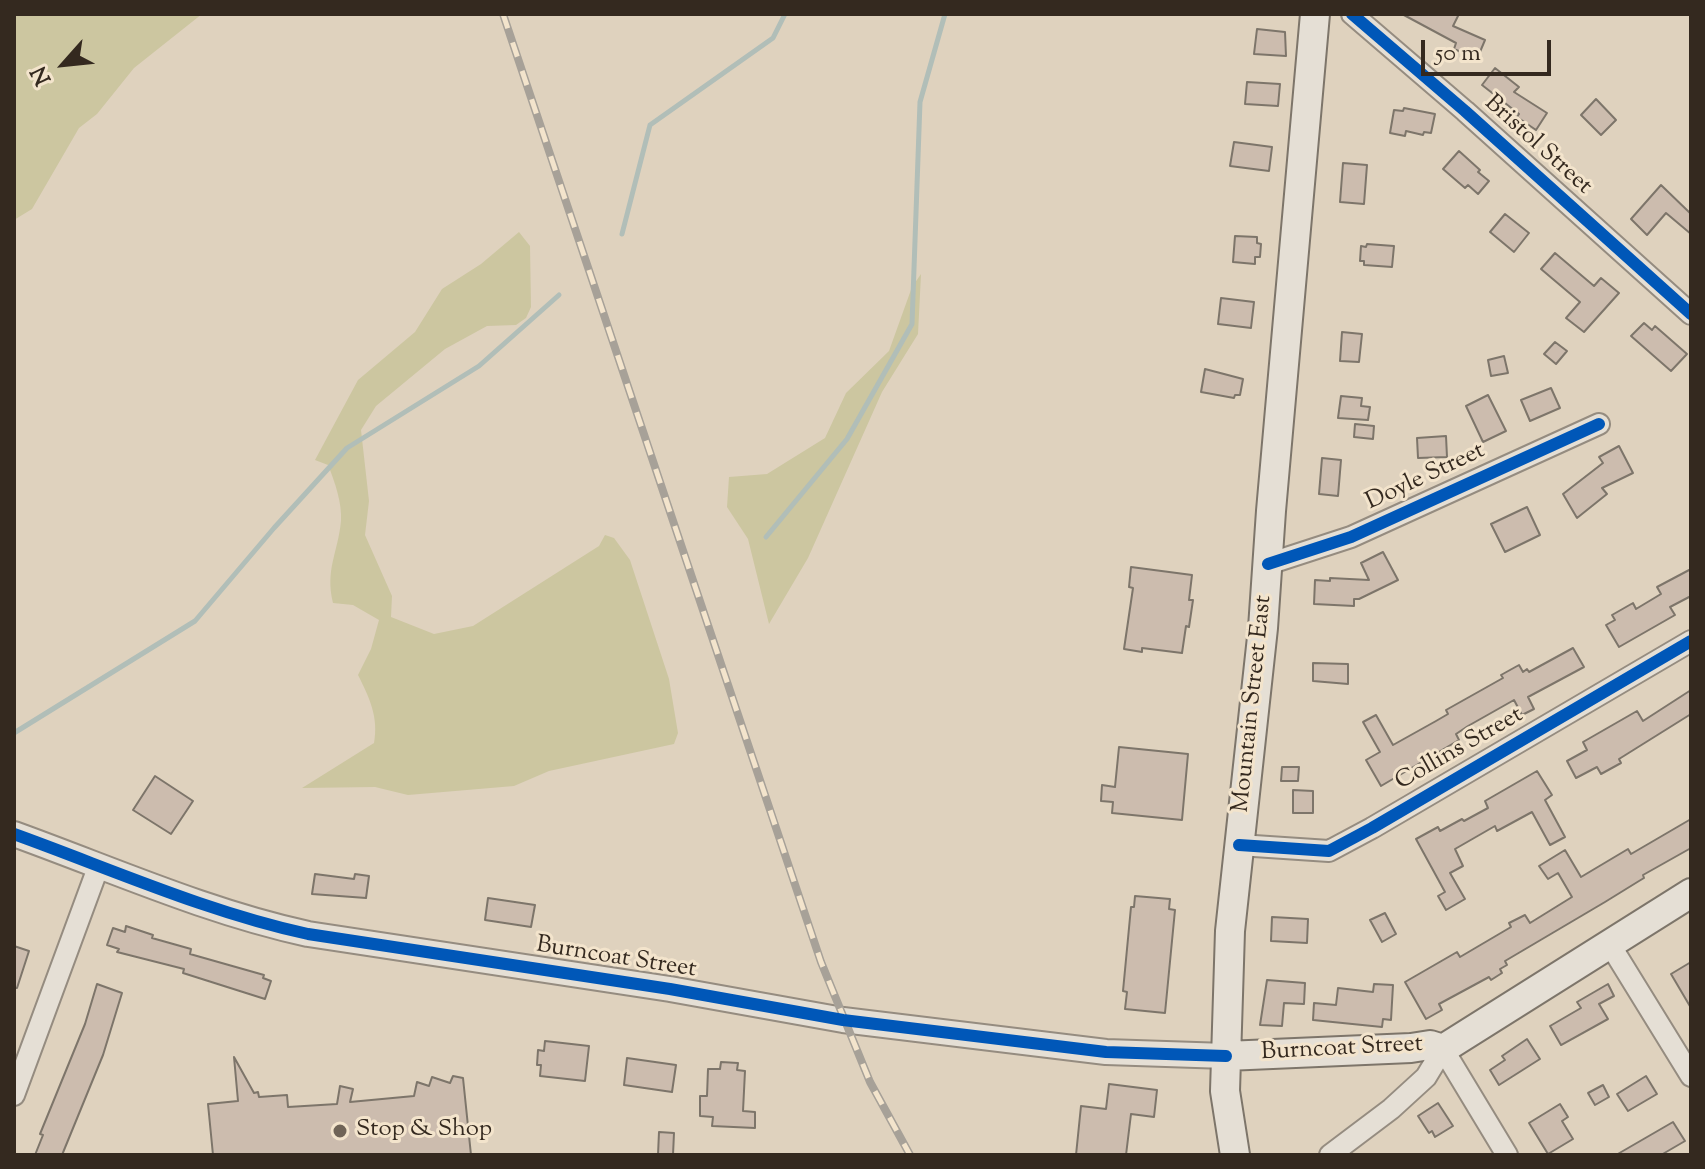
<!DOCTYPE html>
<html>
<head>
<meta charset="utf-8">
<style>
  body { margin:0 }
  #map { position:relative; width:1705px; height:1169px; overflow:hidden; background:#dfd2be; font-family:"Sorts Mill Goudy",serif }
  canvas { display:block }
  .frame { position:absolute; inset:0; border:16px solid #34291f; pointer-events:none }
  .north { position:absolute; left:24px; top:24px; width:80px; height:80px; -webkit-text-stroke:6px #f3e4cc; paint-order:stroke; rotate:243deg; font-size:22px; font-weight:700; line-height:32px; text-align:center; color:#34291f }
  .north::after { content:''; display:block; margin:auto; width:28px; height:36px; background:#34291f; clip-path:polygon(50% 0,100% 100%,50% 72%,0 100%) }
  .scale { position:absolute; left:1421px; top:40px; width:130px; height:36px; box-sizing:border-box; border:4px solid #34291f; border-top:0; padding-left:10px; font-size:24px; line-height:28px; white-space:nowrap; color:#34291f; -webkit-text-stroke:6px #f3e4cc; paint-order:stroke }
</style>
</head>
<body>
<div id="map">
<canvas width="1705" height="1169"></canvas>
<div class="frame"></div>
<div class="north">N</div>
<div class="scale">50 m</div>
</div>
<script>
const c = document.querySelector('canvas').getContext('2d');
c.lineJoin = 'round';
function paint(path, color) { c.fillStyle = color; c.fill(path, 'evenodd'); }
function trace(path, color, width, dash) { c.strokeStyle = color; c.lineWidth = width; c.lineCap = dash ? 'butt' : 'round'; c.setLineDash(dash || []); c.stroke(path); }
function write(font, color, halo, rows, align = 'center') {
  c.font = font + ' "Sorts Mill Goudy",serif'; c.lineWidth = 6; c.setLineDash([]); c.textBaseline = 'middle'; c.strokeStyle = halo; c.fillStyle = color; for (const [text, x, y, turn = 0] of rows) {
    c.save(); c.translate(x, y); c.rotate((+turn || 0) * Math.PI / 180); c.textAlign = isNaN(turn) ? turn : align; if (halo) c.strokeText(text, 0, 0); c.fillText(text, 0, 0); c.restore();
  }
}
paint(new Path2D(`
  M14,14H202L134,68L97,114L79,128L32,209L14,220Z
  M519,232L530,246L531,307L526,318L516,325L487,326L445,349L376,406L361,430L369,501L365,535L392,596L391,617L434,634L473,626L599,546L605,535L614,538L630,560L669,679L678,733L674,744L549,771L514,786L408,795L375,787L302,788L374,743C379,717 369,697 358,675L371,649L379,620L353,605L333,603C325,569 338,553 341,521C342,503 335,482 328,465L315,460L358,380L415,332L442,289L481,264Z
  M921,274L918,334L882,392L808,558L769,624L748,539L727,507L729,477L767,474L825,438L846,393L889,351L912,287Z`), '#ccc6a0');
trace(new Path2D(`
  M622,234L650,125L773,38L785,14
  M766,537L847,439L912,324L920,102L945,14
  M14,733L195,621L274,528L347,448L479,366L559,295`), '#b1beb8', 5);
const building = new Path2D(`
  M1402,14H1459L1453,26L1485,40L1477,59L1454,49L1456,43Z
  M1257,29L1285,32L1286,56L1254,54Z
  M1495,68L1519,87L1514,92L1547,113L1536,130L1517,117L1519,114L1482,85Z
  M1247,82L1280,84L1278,106L1245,104Z
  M1596,99L1616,120L1601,135L1581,115Z
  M1404,108L1435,114L1431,133L1424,132L1423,135L1406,131L1405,136L1390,133L1394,110L1403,111Z
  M1234,142L1272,147L1269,171L1230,166Z
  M1459,151L1480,170L1478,172L1489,181L1478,194L1468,185L1465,188L1443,169Z
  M1343,163L1367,165L1364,204L1340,202Z
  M1661,185L1691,214V234L1666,213L1647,235L1631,219Z
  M1505,214L1529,233L1514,252L1490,232Z
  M1235,236L1257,237V243L1261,244L1260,257H1255V264L1233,262Z
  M1367,244L1394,246L1392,267L1364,265V261H1360L1361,246L1366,247Z
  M1555,253L1594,286L1601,278L1619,293L1584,332L1566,318L1580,302L1541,269Z
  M1221,298L1254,302L1251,328L1218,324Z
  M1644,323L1652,330L1655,326L1687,354L1671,371L1631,336Z
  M1342,332L1362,334L1359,362L1340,361Z
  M1555,342L1567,351L1556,364L1544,354Z
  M1504,356L1508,373L1491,376L1488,360Z
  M1205,369L1243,379L1240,395H1235L1234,398L1201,392Z
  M1551,388L1560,408L1530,421L1521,400Z
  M1488,395L1506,431L1483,442L1466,406Z
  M1341,396L1362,398L1361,406L1370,407L1368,420L1338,418Z
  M1355,424L1374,426L1373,439L1354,437Z
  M1446,436L1447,457L1418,458L1417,438Z
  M1619,446L1633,473L1602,488L1607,494L1577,518L1563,494L1603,463L1599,457Z
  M1322,458L1341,460L1338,496L1319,494Z
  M1527,507L1540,535L1505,552L1491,524Z
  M1383,552L1398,580L1359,599H1354V606L1314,604L1315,580L1330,581V578L1369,580L1361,563Z
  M1131,567L1192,575L1189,600H1193L1189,627L1186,626L1182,653L1142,648V652L1124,649L1133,588L1129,587Z
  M1691,569V596L1670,607L1675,615L1619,647L1606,625L1615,620L1612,615L1633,603L1636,609L1661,594L1657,587Z
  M1573,648L1584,667L1528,697L1534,709L1522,715L1514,700L1468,726L1456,734L1459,740L1381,786L1366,760L1380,752L1363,722L1376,715L1393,745L1436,721L1448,714L1446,710L1503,678L1501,675L1519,665L1523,672L1527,669L1529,672Z
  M1313,663L1348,664V684L1313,681Z
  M1691,690V714L1619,759L1621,763L1601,774L1597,767L1576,778L1567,761L1587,750L1583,742L1637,711L1643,721Z
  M1119,747L1188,754L1182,820L1112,813L1113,802L1101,801L1102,785L1115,787Z
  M1282,767H1299L1298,781H1281Z
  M1537,771L1552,795L1545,800L1565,837L1550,845L1532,812L1497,831L1495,826L1455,849L1463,866L1450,873L1465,899L1446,910L1438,896L1445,892L1416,839L1438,827L1440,831L1462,819L1464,821L1488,808L1485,801Z
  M155,776L193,801L171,834L133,810Z
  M1293,790L1313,791V813H1293Z
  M1691,819V848L1643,875L1644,878L1639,881L1605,902L1505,961L1507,965L1500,969L1502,973L1491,980L1489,977L1439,1004L1442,1010L1426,1019L1405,982L1457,952L1460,957L1511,927L1509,923L1525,915L1530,923L1572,897L1558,873L1548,879L1539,866L1565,850L1581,877L1628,849L1631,854Z
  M315,874L354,879L355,874L369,876L366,898L312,894Z
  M1135,896L1170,899L1169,909L1175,910L1165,1013L1125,1009L1127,992L1123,991L1131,907H1134Z
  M488,898L535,905L531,927L485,920Z
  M1385,913L1396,934L1382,942L1370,920Z
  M1272,917L1308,919L1307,943L1271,941Z
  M126,926L153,935L152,938L191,949L190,954L264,975L263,978L271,981L265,999L183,973L184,969L117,952L119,949L107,945L113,928L125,932Z
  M14,946L29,951L17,988H14Z
  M1691,962V1008L1671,974Z
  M1267,980L1305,983L1304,1004L1284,1003L1282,1026L1260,1025Z
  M97,984L122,993L103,1055L62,1155H35L43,1135L40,1134L85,1024Z
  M1374,984L1393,985L1391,1020L1383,1019L1382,1027L1313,1020L1314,1003L1336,1005L1338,988L1373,992Z
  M1608,984L1614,996L1599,1004L1608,1019L1561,1045L1550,1026L1581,1008L1577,1002Z
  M1527,1039L1540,1059L1499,1085L1490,1070L1505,1060L1502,1056Z
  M545,1041L589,1046L585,1081L540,1076L541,1065H537L538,1050L544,1051Z
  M234,1057L254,1093L258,1092L259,1097L287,1095L288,1107L337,1104L340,1086L353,1089L350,1102L414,1096L417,1082L429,1086L432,1077L450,1083L453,1076L463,1078L471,1155H213L208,1104L238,1101Z
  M627,1058L676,1065L672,1092L624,1085Z
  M721,1062L738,1063L737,1070L745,1071L743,1111L755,1112V1128L712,1126L713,1117L700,1116V1096H707L708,1069H720Z
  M1646,1076L1657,1094L1628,1111L1617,1094Z
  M1109,1084L1157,1090L1154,1117L1131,1114L1126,1155H1076L1081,1106L1106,1109Z
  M1603,1085L1609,1097L1595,1105L1588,1093Z
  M1438,1103L1453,1126L1435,1137L1432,1131L1429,1133L1418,1116Z
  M1560,1104L1568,1117L1562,1121L1573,1139L1548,1154L1529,1123Z
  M1673,1122L1685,1141L1661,1155H1616Z
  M659,1132L674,1133L673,1155H658Z`);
paint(building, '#ccbcae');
trace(building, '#7d756a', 2);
const minor = new Path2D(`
  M1352,14L1465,111L1691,314
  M1268,564L1351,537L1599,424
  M1239,845L1329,851L1372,828L1691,641
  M1609,943L1691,1076
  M14,1095L99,865
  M1330,1155L1391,1109L1426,1077L1443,1049L1507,1155`);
const tertiary = new Path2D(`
  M14,834C111,869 207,912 308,934L670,989L843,1020L1106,1052L1226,1056`);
const secondary = new Path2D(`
  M1226,1056L1411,1048L1430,1045L1443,1049L1691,893
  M1235,1155L1225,1091L1230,931L1263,628L1271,511L1315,14`);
trace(minor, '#958c80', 24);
trace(tertiary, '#958c80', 28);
trace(secondary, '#7d756a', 32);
trace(minor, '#e5dfd5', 20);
trace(tertiary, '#e5dfd5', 24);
trace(secondary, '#e5dfd5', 28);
const rail = new Path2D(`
  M503,14L821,962L870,1082L910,1155`);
trace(rail, '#a7a198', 8);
trace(rail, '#f3e4cc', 5, [15]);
trace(new Path2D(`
  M1352,14L1465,111L1691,314
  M1268,564L1351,537L1599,424
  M14,834C111,869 207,912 308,934L670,989L843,1020L1106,1052L1226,1056
  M1239,845L1329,851L1372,828L1691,641`), '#0057b8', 12);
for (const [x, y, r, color] of [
  [340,1131,8,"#706457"]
]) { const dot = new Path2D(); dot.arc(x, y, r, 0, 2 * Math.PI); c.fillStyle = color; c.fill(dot); trace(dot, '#f3e4cc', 3); }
write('24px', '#34291f', '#f3e4cc', [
  ["Bristol Street",1537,146,42],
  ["Doyle Street",1426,478,-25],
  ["Mountain Street East",1254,704,-84],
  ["Collins Street",1460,750,-30],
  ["Burncoat Street",616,959,9],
  ["Burncoat Street",1342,1050,-3]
]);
write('24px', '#34291f', '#f3e4cc', [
  ["Stop & Shop",356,1131]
], 'left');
</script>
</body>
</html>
